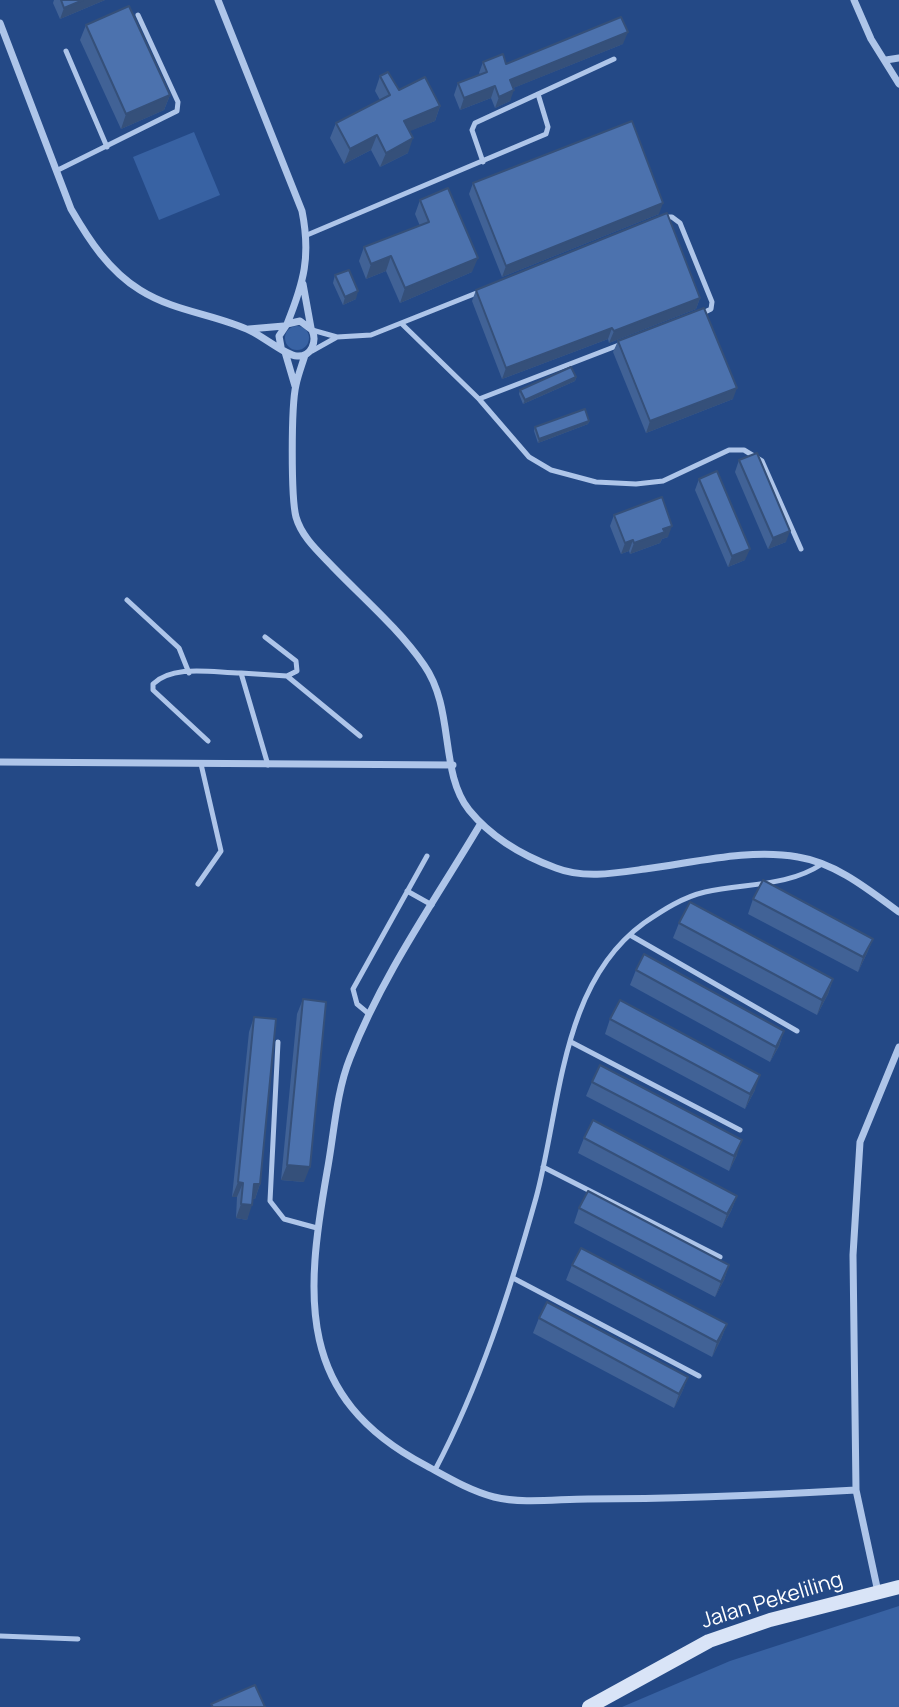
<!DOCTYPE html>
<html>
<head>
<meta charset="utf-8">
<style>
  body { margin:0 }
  canvas { display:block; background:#244986 }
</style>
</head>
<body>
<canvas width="899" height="1707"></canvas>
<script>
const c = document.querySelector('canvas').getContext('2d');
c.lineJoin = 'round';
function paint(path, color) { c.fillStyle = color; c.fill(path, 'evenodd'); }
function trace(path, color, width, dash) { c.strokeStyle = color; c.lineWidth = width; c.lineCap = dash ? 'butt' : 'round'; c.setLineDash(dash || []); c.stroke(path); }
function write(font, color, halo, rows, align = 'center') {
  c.font = font + ' Manrope,sans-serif'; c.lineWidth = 5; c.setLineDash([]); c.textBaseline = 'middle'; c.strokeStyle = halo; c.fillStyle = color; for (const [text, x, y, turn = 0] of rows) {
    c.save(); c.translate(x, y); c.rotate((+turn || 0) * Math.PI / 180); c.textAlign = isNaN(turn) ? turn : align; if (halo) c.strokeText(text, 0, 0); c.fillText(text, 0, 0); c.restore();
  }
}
paint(new Path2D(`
  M194,132L220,195L159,220L133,157Z
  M285 338a12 12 0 1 1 24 0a12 12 0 1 1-24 0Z
  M899,1606V1707H622L730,1661Z`), '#3862a3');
trace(new Path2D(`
  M66,51L107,147
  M483,162L472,130L475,123L614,59
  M56,171L177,111L178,102L138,15
  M664,217H672L680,223L712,302L711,309L701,314
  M307,235L546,134L548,127L538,94
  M402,324L479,399L529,457L551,470L596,482L636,484L663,481L729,450H744L762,461L801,549
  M312,330L337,337L371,335L479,292
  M312,351L337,337
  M479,399L619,345
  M127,600L179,648L189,673
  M241,673L287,676L297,671L296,661L265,637
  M287,676L360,736
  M208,741L153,690V684C174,664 214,673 241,673L268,765
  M198,884L221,851L201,764
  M407,891L432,905
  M630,935L797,1031
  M369,1014L357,1004L353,989L427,856
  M278,1042L270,1201L284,1219L317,1228
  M571,1042L740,1130
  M543,1167L720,1257
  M513,1278L699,1376
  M435,1470C480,1385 510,1291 536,1198C561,1106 560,984 644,923C663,910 683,897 705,892C746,883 787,887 822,864
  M0,1636L78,1639`), '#aec5e9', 5);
trace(new Path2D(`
  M218,0L302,211C311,256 304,282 287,324
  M854,0L871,39L899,84
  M0,23L71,209C89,240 109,271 140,290C175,312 215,314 251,331C262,336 287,356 297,356C312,357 317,341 312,330L300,321L287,324L279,336L281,347
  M886,60L899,58
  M303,284L311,328
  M249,329L284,326
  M285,352L295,386
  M305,355C302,365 298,375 296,385C291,406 291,498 296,517C302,538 320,553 334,568C364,599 399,629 424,665C455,709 439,772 469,810C491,837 523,856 556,868C584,879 617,873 645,869C693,863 749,848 798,857C836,863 869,890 899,912
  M0,762L453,765
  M481,823C436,899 382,975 350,1058C336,1093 334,1135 327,1172C305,1297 296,1397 425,1465C447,1477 470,1491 494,1497C523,1504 558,1499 588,1499C677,1499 767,1495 856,1490
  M878,1592L856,1490L853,1255L860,1142L899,1047`), '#aec5e9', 7);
trace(new Path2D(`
  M589,1707L709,1641L770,1620L899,1587`), '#d9e4f7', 14);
paint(new Path2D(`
  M54,0H105L60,19L53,3Z
  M86,25L170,95L164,110L121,129L80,40Z
  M623,44L513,88L510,101L495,108L491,98L460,110L454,95L458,83L480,75L479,73L483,62L506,64Z
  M380,76L399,90L440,106L435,121L409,131L408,153L380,167L371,150L344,164L330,138L336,123L380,100L375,91Z
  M473,183L659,214L502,277L469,194Z
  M420,200L472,272L400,303L386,271L366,279L359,261L364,247L420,226L415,214Z
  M335,275L356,299L343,305L333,283Z
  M476,290L700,298L696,309L609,343L608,339L502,379L472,301Z
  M618,341L733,399L646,433L613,352Z
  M576,377L575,381L523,404L519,394L520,390Z
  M589,421L588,424L538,443L534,431L535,427Z
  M739,460L786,542L768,549L735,472Z
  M699,479L745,560L728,567L695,490Z
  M614,515L668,537L662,539L660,543L630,554L629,551L621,554L610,526Z
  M753,899L873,939L867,953L858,972L748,914Z
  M679,923L833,979L828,994L817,1015L673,938Z
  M636,970L784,1031L779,1046L770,1062L630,985Z
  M303,999L304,1182L281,1180L297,1014Z
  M254,1017L260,1184L255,1199H252L247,1220L236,1218L237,1197H232L249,1032Z
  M610,1019L755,1090L745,1109L605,1034Z
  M592,1082L737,1155L729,1171L586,1096Z
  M584,1138L737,1196L731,1211L722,1228L578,1153Z
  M579,1208L729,1265L724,1280L715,1297L574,1223Z
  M572,1265L727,1324L721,1339L712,1357L566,1280Z
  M539,1318L688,1377L682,1392L674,1408L533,1333Z`), '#416296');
paint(new Path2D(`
  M83,0H105L60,19L64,8Z
  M628,32L623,44L506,91L510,80Z
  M495,86L491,98L460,110L464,98Z
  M514,90L510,101L495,108L499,97Z
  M170,95L164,110L121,129L126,114Z
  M440,106L435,121L398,136L404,121Z
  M377,135L371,150L344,164L350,149Z
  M413,138L408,153L380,167L386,153Z
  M663,203L659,214L502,277L506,266Z
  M391,256L386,271L366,279L371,264Z
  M478,258L472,272L400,303L405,288Z
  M358,291L356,299L343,305L345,297Z
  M700,298L696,309L609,343L614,331Z
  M612,328L608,339L502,379L506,368Z
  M576,377L575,381L523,404L525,400Z
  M737,388L733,399L646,433L650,421Z
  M589,421L588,424L538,443L539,439Z
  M672,526L668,537L662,539L660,543L630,554L634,543Z
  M790,531L786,542L768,549L773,538Z
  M633,540L629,551L621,554L625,543Z
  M750,549L745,560L728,567L732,556Z
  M873,939L867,953L858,972L863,957Z
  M833,979L828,994L817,1015L822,1000Z
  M784,1031L779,1046L770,1062L776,1047Z
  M760,1075L755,1090L745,1109L750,1094Z
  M742,1140L737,1155L729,1171L734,1156Z
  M287,1165L310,1167L304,1182L281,1180Z
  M238,1182L243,1183L237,1197H232Z
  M254,1184H260L255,1199L248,1198Z
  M737,1196L731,1211L722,1228L727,1214Z
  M241,1204L252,1205L247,1220L236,1218Z
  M729,1265L724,1280L715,1297L721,1282Z
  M727,1324L721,1339L712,1357L717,1342Z
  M688,1377L682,1392L674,1408L679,1394Z`), '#35507a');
const building = new Path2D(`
  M61,0H83L64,8Z
  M129,6L170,95L126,114L86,25Z
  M621,17L628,32L510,80L514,90L499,97L495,86L464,98L458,83L487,72L483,62L503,54L506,64Z
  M388,72L399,90L425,77L440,106L404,121L413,138L386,153L377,135L350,149L336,123L390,95L380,76Z
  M632,121L663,203L506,266L473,183Z
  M448,188L478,258L405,288L391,256L371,264L364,247L429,222L420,200Z
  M667,213L700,298L614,331L612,328L506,368L476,290Z
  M349,270L358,291L345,297L335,275Z
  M704,308L737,388L650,421L618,341Z
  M571,367L576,377L525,400L520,390Z
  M585,409L589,421L539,439L535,427Z
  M757,453L790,531L773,538L739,460Z
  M717,471L750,549L732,556L699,479Z
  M662,497L672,526L663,529L665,532L634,543L633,540L625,543L614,515Z
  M763,880L873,939L863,957L753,899Z
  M690,902L833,979L822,1000L679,923Z
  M644,954L784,1031L776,1047L636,970Z
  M303,999L326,1002L310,1167L287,1165Z
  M620,1000L760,1075L750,1094L610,1019Z
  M254,1017L276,1019L260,1184H254L252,1205L241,1204L243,1183L238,1182Z
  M600,1065L742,1140L734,1156L592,1082Z
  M593,1120L737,1196L727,1214L584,1138Z
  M588,1191L729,1265L721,1282L579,1208Z
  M581,1248L727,1324L717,1342L572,1265Z
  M547,1302L688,1377L679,1394L539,1318Z
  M255,1685L265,1707H213L211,1704Z`);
paint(building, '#4c72ae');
trace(building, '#35507a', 2);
write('21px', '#fff', '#244986', [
  ["Jalan Pekeliling",772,1601,-17]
]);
</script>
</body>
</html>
